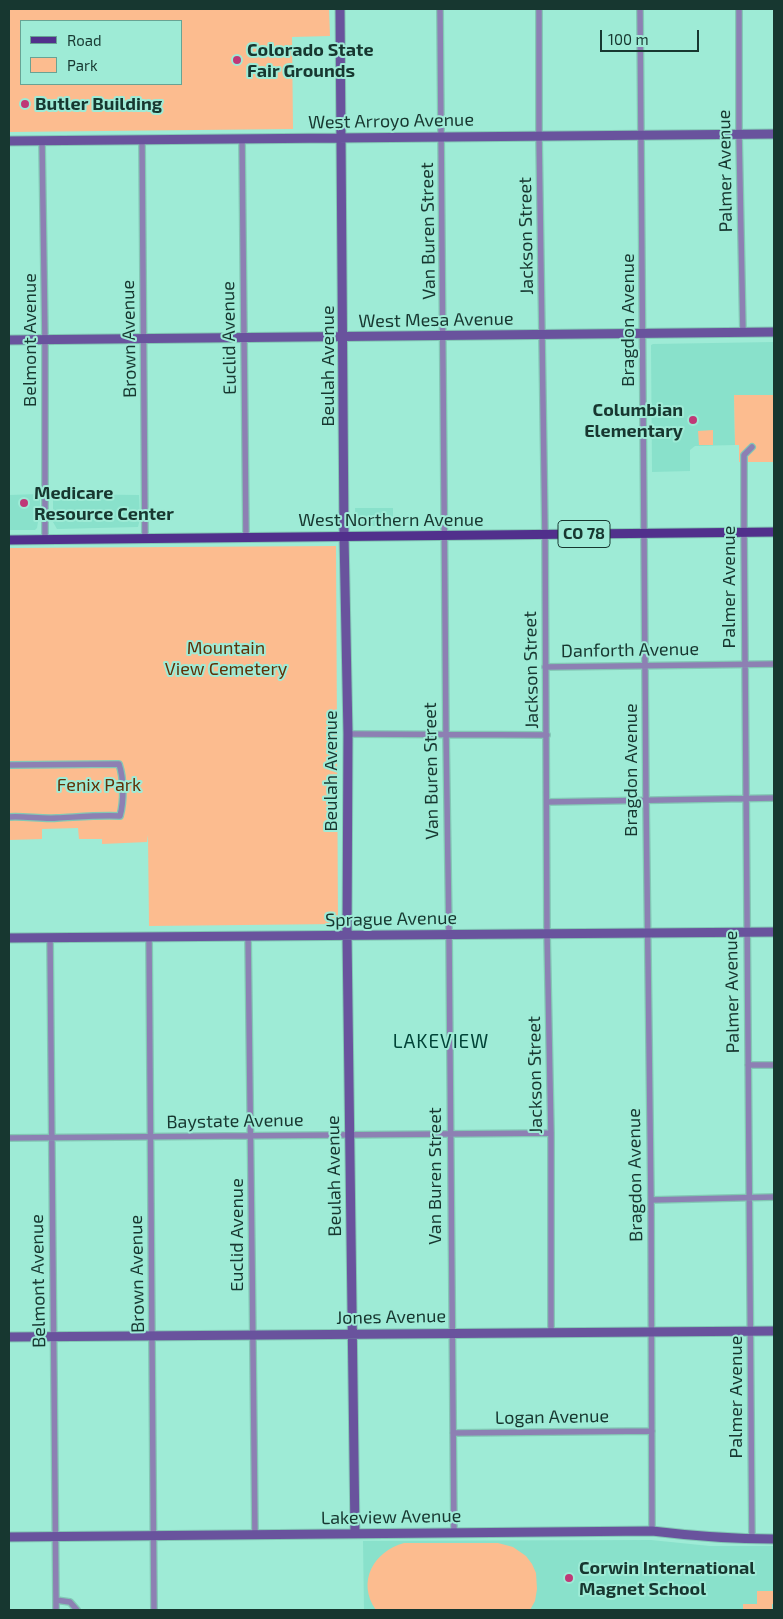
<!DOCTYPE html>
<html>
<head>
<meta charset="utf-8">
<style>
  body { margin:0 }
  #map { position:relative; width:783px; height:1619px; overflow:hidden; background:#9eebd6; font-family:"Exo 2",sans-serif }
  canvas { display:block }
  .frame { position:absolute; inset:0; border:10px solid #173730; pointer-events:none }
  .legend { position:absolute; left:20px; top:20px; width:162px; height:65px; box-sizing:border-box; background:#9eebd6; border:1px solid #68a394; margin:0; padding:6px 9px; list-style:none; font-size:15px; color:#173730 }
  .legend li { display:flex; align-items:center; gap:10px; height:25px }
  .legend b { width:25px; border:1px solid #68a394 }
  .scale { position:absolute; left:600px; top:30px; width:99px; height:22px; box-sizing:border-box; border:2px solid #173730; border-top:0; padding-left:6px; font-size:15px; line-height:18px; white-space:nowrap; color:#173730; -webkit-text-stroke:4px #9eebd6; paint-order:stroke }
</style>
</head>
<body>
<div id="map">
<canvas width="783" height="1619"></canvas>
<div class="frame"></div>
<ul class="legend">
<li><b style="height:6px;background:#51308c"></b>Road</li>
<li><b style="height:14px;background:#fcbc8f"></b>Park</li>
</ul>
<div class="scale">100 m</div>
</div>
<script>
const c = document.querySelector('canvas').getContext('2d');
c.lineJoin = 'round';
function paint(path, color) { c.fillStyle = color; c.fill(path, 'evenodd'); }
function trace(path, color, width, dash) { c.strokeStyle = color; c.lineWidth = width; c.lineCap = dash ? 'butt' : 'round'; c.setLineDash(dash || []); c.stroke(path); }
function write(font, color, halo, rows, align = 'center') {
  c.font = font + ' "Exo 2",sans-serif'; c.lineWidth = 4; c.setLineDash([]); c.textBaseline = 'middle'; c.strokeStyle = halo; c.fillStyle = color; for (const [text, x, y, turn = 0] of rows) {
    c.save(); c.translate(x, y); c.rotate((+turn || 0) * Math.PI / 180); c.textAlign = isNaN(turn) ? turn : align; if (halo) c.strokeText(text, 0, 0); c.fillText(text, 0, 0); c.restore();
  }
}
paint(new Path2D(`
  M774,342V395H734L735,445L695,446L690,450V471L652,472L651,345L653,344Z
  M40,494V521L38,522L37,528L35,530H9V495Z
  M53,494L139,495L140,519L138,527L57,529L53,522Z
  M355,508H393V526H356Z
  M651,1540L710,1546H774V1610H364L363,1541Z`), '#89e1cb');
paint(new Path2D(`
  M9,9H329L330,36L292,37L293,129L9,132ZM181,21V84H21V21Z
  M734,395H774V462H739V445H735Z
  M713,430V445H699L698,431Z
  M336,546L338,924L149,926L148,835L147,842L102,844V839H79L78,828L42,829V839L9,840V548Z
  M404,1543H498L513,1547L526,1556L532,1564L536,1573L537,1589L535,1601L530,1610H376C356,1582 374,1551 404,1543Z
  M757,1591H774V1604H772V1610H743V1604H757Z`), '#fcbc8f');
const street = new Path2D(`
  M440,9L446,734L449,934L454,1533
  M539,9V136L545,534L547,933L551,1133V1332
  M640,9L646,800L651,1200L652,1531
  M739,9V134L743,333
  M242,139L246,537
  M142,140L145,538
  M42,141L45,339V539
  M752,447L744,455V532L752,1539
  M545,667L774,664
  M348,734L547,735
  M9,765L119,764C124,779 124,801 120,816C99,815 78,817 57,818C41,819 25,816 9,817
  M547,802L774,798
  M248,935C252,1135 252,1335 255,1535
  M149,937L154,1610
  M50,938L56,1600L70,1602L77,1610
  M748,1065H774
  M9,1138L551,1133
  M651,1200L774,1197
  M453,1433L652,1431
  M56,1610V1600`);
const secondary = new Path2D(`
  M340,9L344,536L348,734L347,935L355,1534
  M9,141L774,134
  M9,340L774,332
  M9,938L774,932
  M9,1337L774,1331
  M9,1537L652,1531C693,1536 733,1539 774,1539`);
const primary = new Path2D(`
  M9,540L774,532`);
trace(street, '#83c7b5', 8);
trace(secondary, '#83c7b5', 11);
trace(primary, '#83c7b5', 11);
trace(street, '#8d80b3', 5.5);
trace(secondary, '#69539d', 9);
trace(primary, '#51308c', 9);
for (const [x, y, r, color] of [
  [237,60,5,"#bf3877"],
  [25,104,5,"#bf3877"],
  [693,420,5,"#bf3877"],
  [24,503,5,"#bf3877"],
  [569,1578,5,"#bf3877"]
]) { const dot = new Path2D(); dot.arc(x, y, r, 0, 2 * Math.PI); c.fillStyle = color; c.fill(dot); trace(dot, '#9eebd6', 2); }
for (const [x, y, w] of [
  [584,534,52]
]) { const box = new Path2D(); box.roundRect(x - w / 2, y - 13.5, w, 27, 4); c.fillStyle = '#9eebd6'; c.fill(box); trace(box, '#173730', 1); }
write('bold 16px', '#173730', null, [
  ["CO 78",584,534]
]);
write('bold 18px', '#173730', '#9eebd6', [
  ["Colorado State",247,50],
  ["Fair Grounds",247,71],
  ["Butler Building",35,104],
  ["Columbian",683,410,"right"],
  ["Elementary",683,431,"right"],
  ["Medicare",34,493],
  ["Resource Center",34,514],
  ["Corwin International",579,1568],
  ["Magnet School",579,1589]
], 'left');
write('18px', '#173730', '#9eebd6', [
  ["West Arroyo Avenue",391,121,-1],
  ["Palmer Avenue",725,171,-91],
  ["Van Buren Street",428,231,-91],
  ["Jackson Street",526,236,-91],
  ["West Mesa Avenue",436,320,-1],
  ["Bragdon Avenue",628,320,-90],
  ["Euclid Avenue",229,338,-91],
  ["Brown Avenue",129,339,-91],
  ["Belmont Avenue",30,340,-90],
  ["Beulah Avenue",328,366,-90],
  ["West Northern Avenue",391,520],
  ["Palmer Avenue",729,587,-90],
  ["Danforth Avenue",630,650,-1],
  ["Jackson Street",531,670,-91],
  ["Bragdon Avenue",631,770,-90],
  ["Beulah Avenue",331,771,-90],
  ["Van Buren Street",431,771,-91],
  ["Sprague Avenue",391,919,-1],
  ["Palmer Avenue",732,992,-91],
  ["Jackson Street",535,1075,-91],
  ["Baystate Avenue",235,1121,-1],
  ["Bragdon Avenue",635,1175,-91],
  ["Beulah Avenue",334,1176,-91],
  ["Van Buren Street",435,1176,-90],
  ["Euclid Avenue",237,1235,-90],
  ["Brown Avenue",137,1274,-91],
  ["Belmont Avenue",38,1281,-91],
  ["Jones Avenue",391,1317,-1],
  ["Palmer Avenue",736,1397,-90],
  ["Logan Avenue",552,1417,-1],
  ["Lakeview Avenue",391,1517,-1]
]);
write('18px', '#603107', '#9eebd6', [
  ["Mountain",226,648],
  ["View Cemetery",226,669],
  ["Fenix Park",99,785]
]);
c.letterSpacing = '1px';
write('19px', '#004337', '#9eebd6', [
  ["LAKEVIEW",441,1042]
]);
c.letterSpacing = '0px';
</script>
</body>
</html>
